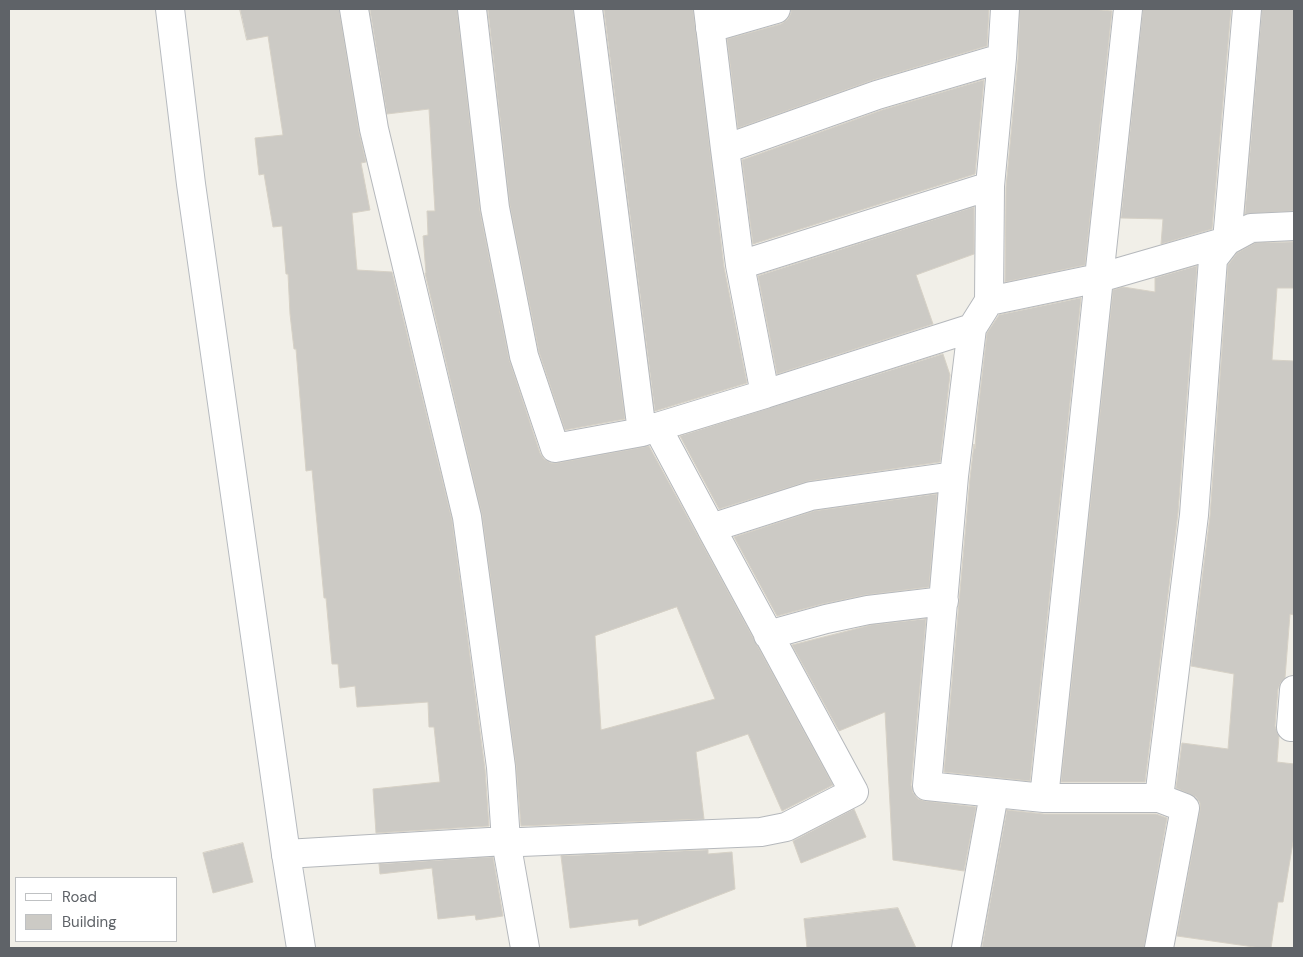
<!DOCTYPE html>
<html>
<head>
<meta charset="utf-8">
<style>
  body { margin:0 }
  #map { position:relative; width:1303px; height:957px; overflow:hidden; background:#f1efe8; font-family:"DM Sans",sans-serif }
  canvas { display:block }
  .frame { position:absolute; inset:0; border:10px solid #5f6368; pointer-events:none }
  .legend { position:absolute; left:15px; top:877px; width:162px; height:65px; box-sizing:border-box; background:#fff; border:1px solid #bfc1c3; margin:0; padding:6px 9px; list-style:none; font-size:15px; color:#5f6368 }
  .legend li { display:flex; align-items:center; gap:10px; height:25px }
  .legend b { width:25px; border:1px solid #bfc1c3 }
</style>
</head>
<body>
<div id="map">
<canvas width="1303" height="957"></canvas>
<div class="frame"></div>
<ul class="legend">
<li><b style="height:6px;background:#fff"></b>Road</li>
<li><b style="height:14px;background:#cccac5"></b>Building</li>
</ul>
</div>
<script>
const c = document.querySelector('canvas').getContext('2d');
c.lineJoin = 'round';
function paint(path, color) { c.fillStyle = color; c.fill(path, 'evenodd'); }
function trace(path, color, width, dash) { c.strokeStyle = color; c.lineWidth = width; c.lineCap = dash ? 'butt' : 'round'; c.setLineDash(dash || []); c.stroke(path); }
const building = new Path2D(`
  M240,9H339L359,132L366,162L361,163L370,210L352,213L357,270L392,272L452,520L485,769L489,826L376,833L373,789L440,782L434,727H429L428,702L357,707L355,686L340,688L338,664H332L326,598H324L312,470L306,471L296,349H294L290,314L288,274H286L282,226L273,227L264,174L259,175L255,138L283,135L268,36L247,40Z
  M370,9H457L480,211L509,359L540,453L544,459L551,463H557L649,446L833,785L782,811L748,734L696,752L704,819L521,826L516,765L482,515L425,273H426L423,236L428,235L427,211H435L429,109L387,114ZM677,607L715,699L601,730L595,636Z
  M488,9H573L625,419L565,430L539,352L510,206Z
  M604,9H693L724,267L747,383L655,411Z
  M791,9H989L987,46L873,80L738,128L727,39L781,24L788,19L791,13Z
  M1020,9H1092L1112,11L1085,265L1005,282L1006,187L1018,59Z
  M1143,9H1231L1212,229L1161,244L1163,219L1121,218Z
  M1262,9H1294V211L1245,214Z
  M984,80L975,174L753,244L742,160L882,110Z
  M974,207V254L916,275L933,324L777,374L758,276Z
  M1294,242V288H1277L1272,360L1294,361V615L1290,614L1285,678L1281,682L1278,689L1275,726L1279,736L1277,762L1294,764V836L1283,902H1278L1271,948H1261L1177,936L1200,810V803L1196,797L1176,788L1182,743L1228,749L1234,674L1191,666L1210,516L1228,265L1237,253L1255,243Z
  M1197,266L1178,513L1145,782H1061L1113,290L1123,287L1155,292V278Z
  M1081,298L1030,781L944,772L970,478L974,444L975,449L977,419L987,333L999,315Z
  M943,354L950,375L940,462L809,481L719,509L680,436Z
  M937,494L929,587L865,595L822,604L777,616L734,537L814,511Z
  M926,619L911,785L913,793L918,799L925,801L976,807L964,871L893,860L885,712L839,731L792,645L871,625Z
  M854,809L866,837L801,863L793,841Z
  M1007,810L1044,814H1156L1167,818L1144,948H982Z
  M243,843L253,882L213,893L203,853Z
  M708,850V854L732,852L735,889L639,926L638,919L570,928L561,856Z
  M493,857L503,916L476,920L475,915L438,919L432,868L380,874L379,864Z
  M898,908L916,948H807L804,919Z`);
paint(building, '#cccac5');
trace(building, '#d6d1c6', 1);
const minor = new Path2D(`
  M354,9L374,129L467,517L501,767L506,841L525,948
  M472,9L495,208L524,356L555,448L642,432
  M588,9L642,432L657,427
  M708,9L725,149L877,95L1002,58
  M1005,9L1002,58L990,186L989,301L1099,278L1044,798
  M1128,9L1099,278L1227,241L1251,228L1294,226
  M710,28L776,9
  M725,149L740,265
  M989,301L972,328L954,476L811,496L711,528L657,427L765,394L740,265L990,186
  M765,394L972,328
  M954,476L927,786L1044,798H1159L1194,515L1213,259L1227,241L1247,9
  M768,635L826,619L868,610L944,601
  M1291,727L1294,690
  M286,854L506,841L521,842L761,832L786,827L854,792L711,528
  M966,948L994,794
  M1159,948L1185,808L1159,798`);
const secondary = new Path2D(`
  M170,9L191,184L286,854L301,948`);
trace(minor, '#b5b8bc', 30);
trace(secondary, '#b6babf', 30);
trace(minor, '#fff', 28);
trace(secondary, '#fff', 28);
</script>
</body>
</html>
